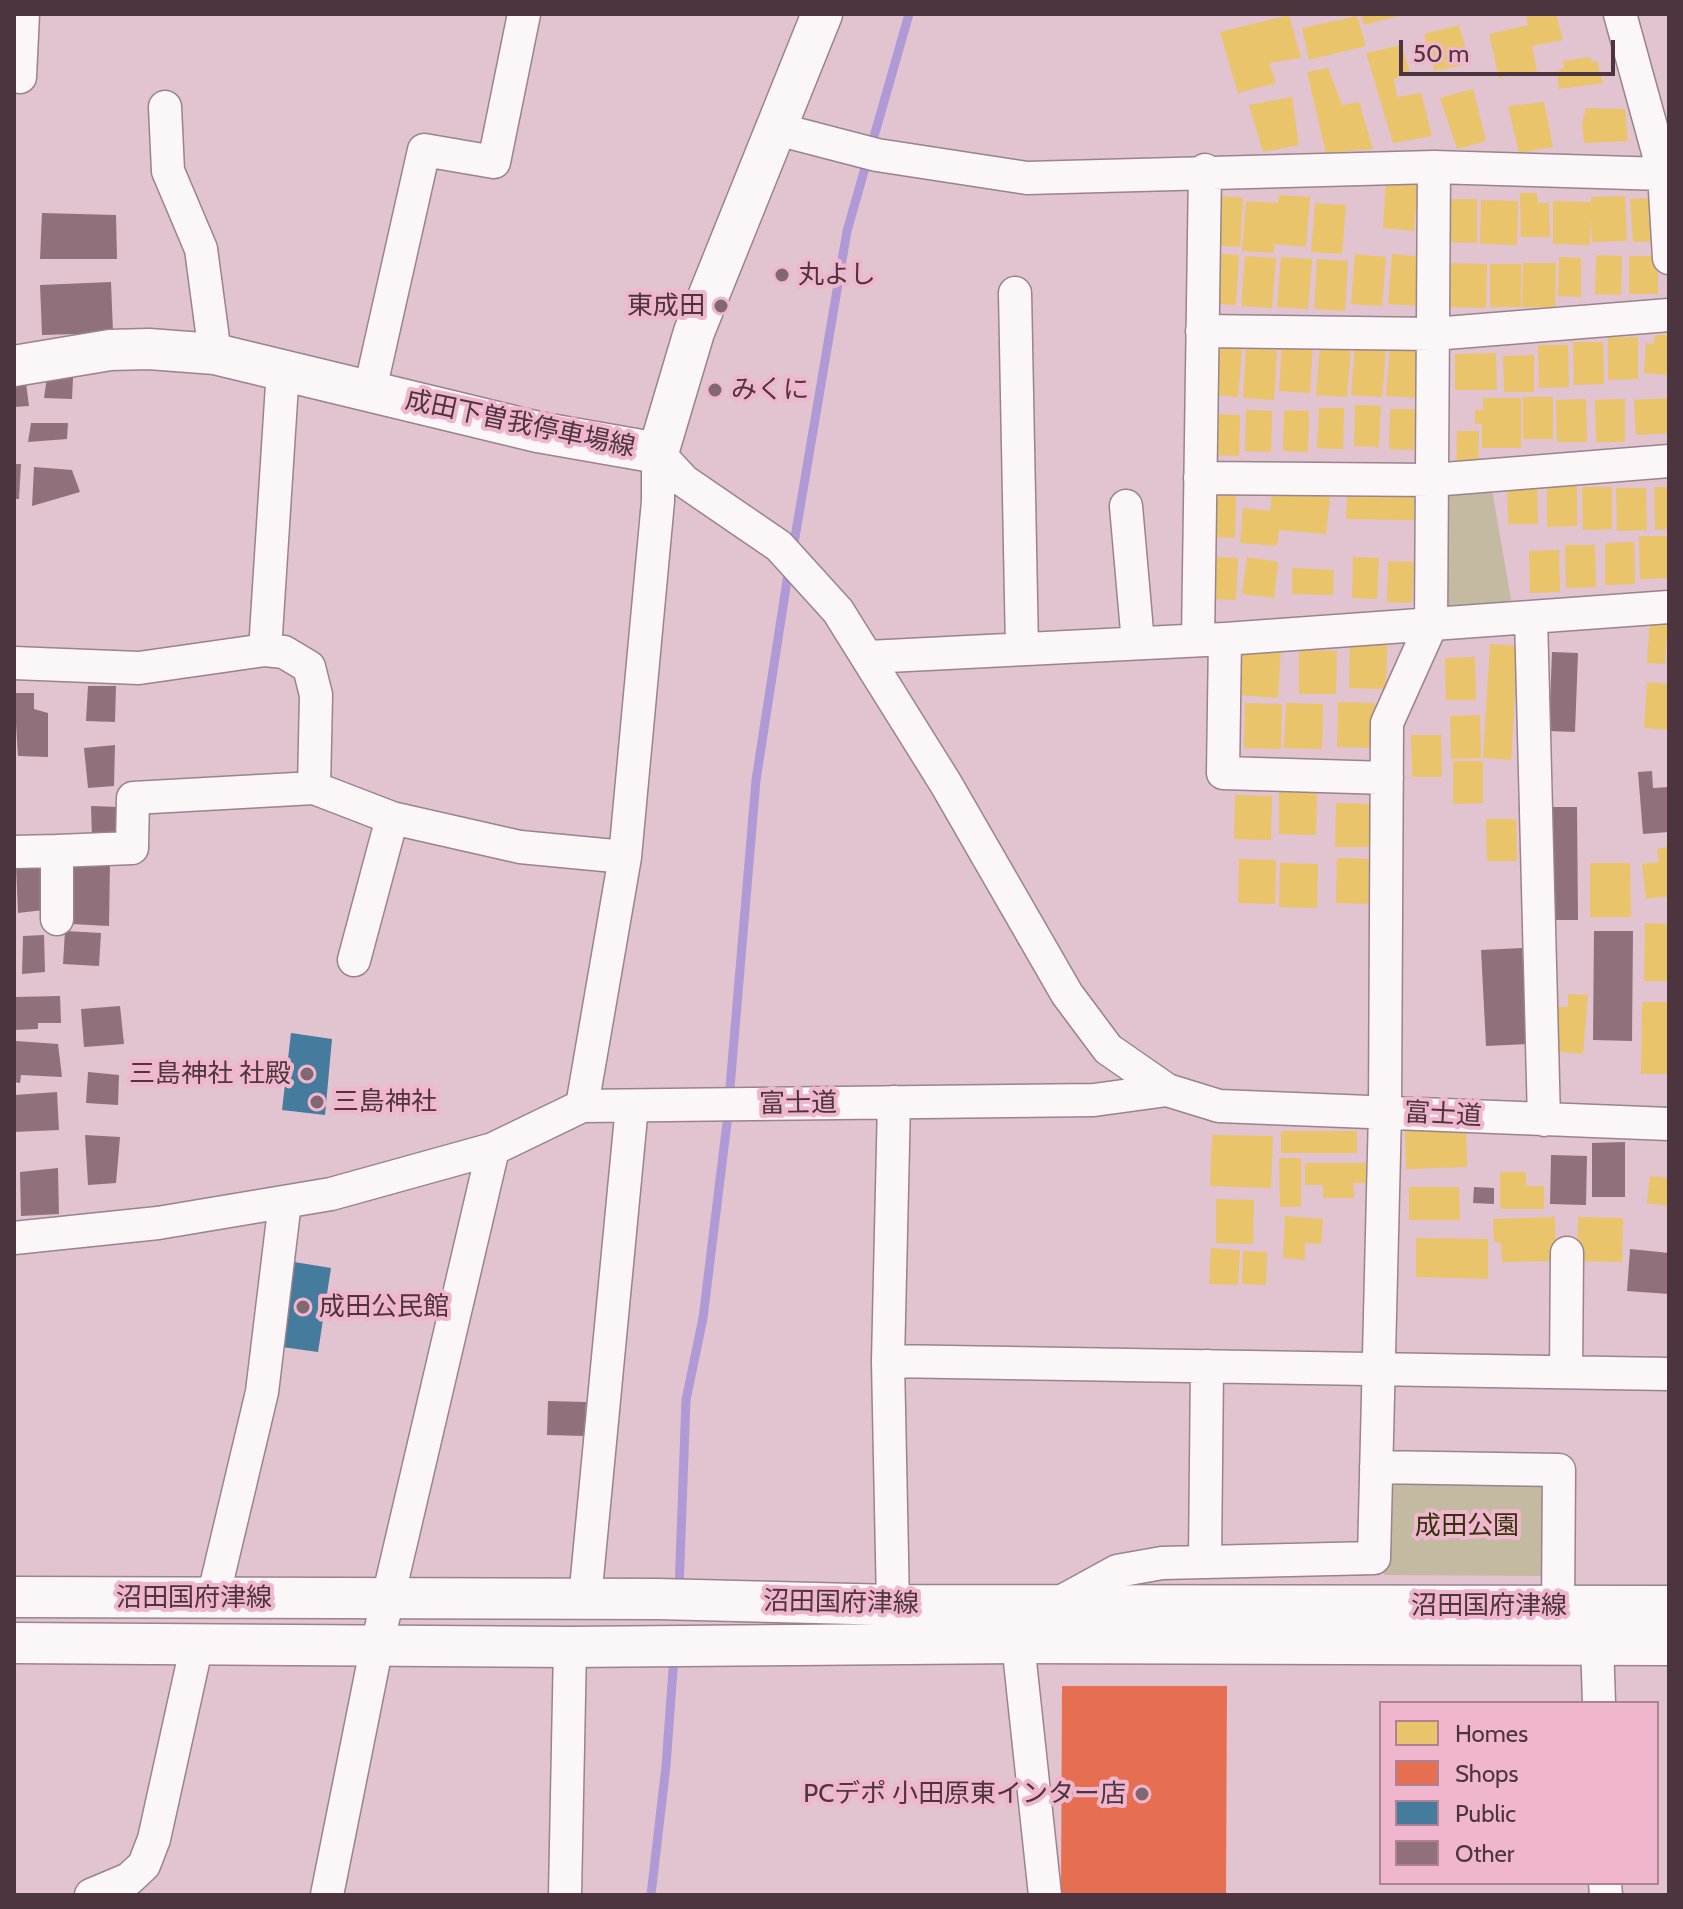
<!DOCTYPE html>
<html>
<head>
<meta charset="utf-8">
<style>
  body { margin:0 }
  #map { position:relative; width:1683px; height:1909px; overflow:hidden; background:#e2c3d0; font-family:Cabin,sans-serif }
  canvas { display:block }
  .frame { position:absolute; inset:0; border:16px solid #4c353e; pointer-events:none }
  .legend { position:absolute; left:1379px; top:1701px; width:280px; height:184px; box-sizing:border-box; background:#efb6cd; border:2px solid #ae8294; margin:0; padding:10px 14px; list-style:none; font-size:24px; color:#4c353e }
  .legend li { display:flex; align-items:center; gap:16px; height:40px }
  .legend b { width:40px; border:2px solid #ae8294 }
  .scale { position:absolute; left:1399px; top:40px; width:216px; height:36px; box-sizing:border-box; border:4px solid #4c353e; border-top:0; padding-left:10px; font-size:24px; line-height:28px; white-space:nowrap; color:#4c353e; -webkit-text-stroke:6px #efb6cd; paint-order:stroke }
</style>
</head>
<body>
<div id="map">
<canvas width="1683" height="1909"></canvas>
<div class="frame"></div>
<ul class="legend">
<li><b style="height:22px;background:#e9c46a"></b>Homes</li>
<li><b style="height:22px;background:#e76f51"></b>Shops</li>
<li><b style="height:22px;background:#457b9d"></b>Public</li>
<li><b style="height:22px;background:#90707b"></b>Other</li>
</ul>
<div class="scale">50 m</div>
</div>
<script>
const c = document.querySelector('canvas').getContext('2d');
c.lineJoin = 'round';
function paint(path, color) { c.fillStyle = color; c.fill(path, 'evenodd'); }
function trace(path, color, width, dash) { c.strokeStyle = color; c.lineWidth = width; c.lineCap = dash ? 'butt' : 'round'; c.setLineDash(dash || []); c.stroke(path); }
function write(font, color, halo, rows, align = 'center') {
  c.font = font + ' Cabin,"Noto Sans JP",sans-serif'; c.lineWidth = 8; c.setLineDash([]); c.textBaseline = 'middle'; c.strokeStyle = halo; c.fillStyle = color; for (const [text, x, y, turn = 0] of rows) {
    c.save(); c.translate(x, y); c.rotate((+turn || 0) * Math.PI / 180); c.textAlign = isNaN(turn) ? turn : align; if (halo) c.strokeText(text, 0, 0); c.fillText(text, 0, 0); c.restore();
  }
}
paint(new Path2D(`
  M1492,490L1512,605L1444,610L1443,493Z
  M1385,1476L1549,1478V1576L1384,1575Z`), '#c4b9a1');
paint(new Path2D(`
  M1361,14H1403V15L1364,25Z
  M1526,14H1556L1563,40L1532,46L1537,71L1499,78L1489,34L1528,25Z
  M1289,15L1301,58L1269,63L1276,83L1238,93L1220,32Z
  M1357,16L1366,46L1309,60L1302,28Z
  M1459,25L1470,64L1434,71L1424,34Z
  M1401,45L1410,71L1394,79L1397,97L1421,93L1432,136L1393,143L1366,53Z
  M1590,57L1592,62L1597,61L1603,83L1559,89L1557,70L1564,68L1563,61Z
  M1328,68L1342,105L1359,102L1373,149L1326,153L1307,72Z
  M1473,89L1486,141L1457,149L1440,98Z
  M1292,97L1299,145L1263,152L1249,105Z
  M1544,102L1553,147L1519,153L1508,106Z
  M1586,108L1625,109L1628,141L1584,143L1582,123Z
  M1386,179L1418,181L1414,231L1383,228Z
  M1520,193H1537L1538,203H1549L1550,237H1521Z
  M1212,195L1243,198L1240,247L1208,245Z
  M1279,195L1310,197L1306,247L1274,244V253L1242,251L1246,201L1278,203Z
  M1625,196L1627,241L1592,242L1590,217V245L1553,244V201L1591,202V197Z
  M1653,198L1655,241L1633,242L1630,199Z
  M1440,199H1477V243L1439,242Z
  M1481,200L1518,201L1517,245L1480,244Z
  M1315,203L1346,205L1342,254L1311,252Z
  M1208,253L1239,255L1236,305L1205,303Z
  M1355,254L1386,257L1382,306L1351,304Z
  M1392,254L1423,257L1419,306L1388,304Z
  M1596,255L1622,256L1621,295L1595,294Z
  M1245,256L1276,258L1272,308L1241,306Z
  M1629,256H1658V294H1629Z
  M1281,257L1312,259L1308,309L1277,307Z
  M1559,257L1581,258V297L1558,296Z
  M1317,259L1348,261L1345,311L1314,309Z
  M1450,263L1487,264L1486,308L1449,307Z
  M1523,263H1556L1555,308L1522,307Z
  M1490,264H1521V307H1490Z
  M1655,335H1669V375L1644,373L1646,343L1654,344Z
  M1608,337H1638V379L1608,380Z
  M1282,341L1313,343L1310,393L1279,391Z
  M1573,342H1603L1604,384L1574,385Z
  M1211,344L1242,347L1238,397L1207,394Z
  M1320,345L1351,348L1347,397L1316,395Z
  M1355,345L1386,348L1382,397L1351,395Z
  M1538,345H1568L1569,387L1539,388Z
  M1390,347L1421,349L1418,398L1386,396Z
  M1246,349L1277,350L1274,400L1243,398Z
  M1496,353L1497,390H1455V354Z
  M1534,355V392H1504L1503,356Z
  M1523,397H1553V439H1523Z
  M1483,398H1521V448H1482V424H1475V410H1483Z
  M1669,398V433L1636,435L1634,400Z
  M1586,399L1587,442H1557L1556,400Z
  M1625,399V442H1596L1595,400Z
  M1355,405L1381,406L1379,447L1354,446Z
  M1319,408H1344L1343,449L1317,448Z
  M1390,409H1416L1414,450L1389,449Z
  M1246,410L1272,411L1271,452L1245,451Z
  M1284,410L1309,411L1308,452L1283,451Z
  M1215,414L1240,415L1239,456L1214,455Z
  M1457,431H1479L1478,470H1456Z
  M1507,482H1537L1538,524H1508Z
  M1547,484H1577V526L1547,527Z
  M1582,487H1612V529L1583,530Z
  M1654,487H1669V529L1655,530Z
  M1616,488H1646L1647,530L1617,531Z
  M1272,491L1330,497L1326,534L1279,530L1277,546L1240,543L1243,508L1270,511Z
  M1347,491L1414,492V520L1346,519Z
  M1211,495L1236,496L1235,538L1209,537Z
  M1639,536H1669V578L1640,579Z
  M1634,542L1635,584L1605,585V543Z
  M1565,545H1595L1596,587L1566,588Z
  M1559,550L1560,592L1530,593L1529,551Z
  M1212,557L1238,558L1236,600L1211,599Z
  M1247,557L1278,562L1274,598L1242,594Z
  M1353,557L1379,558L1377,599L1352,598Z
  M1388,561L1414,562L1412,603L1387,602Z
  M1292,568L1334,570L1333,595L1292,594Z
  M1650,616H1668L1665,664L1647,663Z
  M1243,643L1281,645L1278,698L1240,695Z
  M1490,644L1518,646L1511,760L1483,758Z
  M1350,645H1387L1386,689L1349,688Z
  M1299,650L1337,651L1336,694H1299Z
  M1475,657L1476,700H1446L1445,658Z
  M1647,682L1669,684V730L1644,728Z
  M1338,702L1375,703L1374,748L1337,747Z
  M1245,703L1282,704L1281,749L1244,748Z
  M1286,703L1323,704L1322,749L1284,748Z
  M1480,715L1481,758L1451,759L1450,716Z
  M1411,735H1441L1442,777H1412Z
  M1453,761H1483V803L1453,804Z
  M1279,790L1317,791L1316,835L1279,834Z
  M1235,795L1272,796L1271,840L1234,839Z
  M1336,803L1374,804L1373,847H1335Z
  M1486,819H1516L1517,861H1487Z
  M1669,847V896L1646,899L1642,864L1659,862L1657,849Z
  M1337,858L1375,859L1374,904L1336,903Z
  M1239,859L1276,860L1275,904L1238,903Z
  M1280,863L1318,864L1317,908L1279,907Z
  M1590,863H1630L1631,917H1590Z
  M1645,923L1669,924V981H1644Z
  M1568,994L1588,995L1583,1054L1546,1051L1549,1006L1568,1007Z
  M1642,1002H1669V1074H1641Z
  M1466,1127L1467,1167L1406,1169L1405,1129Z
  M1281,1131H1357V1153H1281Z
  M1212,1135L1273,1136L1271,1188L1210,1186Z
  M1279,1158H1301V1207H1280Z
  M1305,1163H1375V1183H1353L1354,1198H1323V1185H1305Z
  M1500,1172H1526V1186H1544V1209H1500Z
  M1650,1176L1669,1178V1206L1647,1203Z
  M1409,1187H1459L1460,1220H1409Z
  M1216,1199L1254,1200L1253,1244L1216,1243Z
  M1285,1216L1323,1219L1321,1244L1305,1243V1260L1283,1258Z
  M1555,1217L1556,1261L1502,1262L1501,1243L1494,1242L1493,1219Z
  M1578,1217L1623,1218L1622,1262L1577,1261Z
  M1416,1238L1488,1239V1279L1416,1277Z
  M1211,1248L1240,1250L1238,1285L1209,1284Z
  M1243,1251L1267,1252L1266,1285L1242,1284Z`), '#e9c46a');
paint(new Path2D(`
  M1062,1686H1227L1226,1895H1061Z`), '#e76f51');
paint(new Path2D(`
  M291,1033L332,1039L325,1115L282,1110Z
  M288,1261L331,1268L318,1352L275,1346Z`), '#457b9d');
trace(new Path2D(`
  M793,549L847,231L909,14
  M679,1590L686,1400L703,1318L727,1123L756,780L789,568
  M651,1895L666,1766L674,1656`), '#af9ad6', 9);
paint(new Path2D(`
  M42,213L116,215L117,259H40Z
  M111,282L113,333L42,335L40,285Z
  M47,377L73,378L72,399L44,398Z
  M14,383H26L29,406L14,407Z
  M31,423H68L67,439L28,442Z
  M14,464H21L19,499H14Z
  M34,467L72,470L80,492L32,506Z
  M1552,652L1578,653L1575,732L1549,731Z
  M88,686H116L115,722L86,721Z
  M14,693H34V709L48,713V757L18,756Z
  M115,745L114,786L88,788L84,748Z
  M1652,771L1653,788L1669,787V832L1643,834L1638,772Z
  M91,806L118,807L115,837L92,838Z
  M1552,807H1577L1578,920H1553Z
  M74,861L110,862L109,926L72,924Z
  M42,865L44,910L18,913L16,866Z
  M65,931L101,933L99,966L63,964Z
  M1594,931H1633L1632,1041L1593,1040Z
  M44,935L45,972L22,974L23,936Z
  M1522,948L1528,1044L1486,1046L1481,950Z
  M60,996L61,1023H38V1029L14,1030V997Z
  M120,1006L124,1044L84,1047L81,1009Z
  M16,1041L58,1044L62,1077L21,1075L20,1083L14,1082Z
  M88,1072L119,1075L118,1105L86,1103Z
  M57,1092L59,1130L14,1132V1095Z
  M85,1135L120,1137L116,1183L88,1185Z
  M1625,1142V1197H1592V1143Z
  M1551,1155L1587,1156L1586,1205L1550,1204Z
  M58,1168L59,1214L21,1216L20,1172Z
  M1474,1187L1494,1188V1204L1473,1203Z
  M1630,1249L1669,1253V1294L1627,1291Z
  M548,1401L586,1402L584,1436L547,1435Z`), '#90707b');
const minor = new Path2D(`
  M1620,14L1664,174L1669,258
  M20,77L23,14
  M165,107L168,171L201,249L215,354
  M777,129L877,155L1027,178L1434,167L1664,174
  M1015,293L1022,649
  M1202,331L1433,334L1669,315
  M370,390L424,150L494,162L524,14
  M658,453V501L625,857L582,1106L1094,1100L1167,1090L1219,1106L1669,1124
  M658,453L684,481L779,546L838,611L946,784L1067,994L1108,1049L1167,1090
  M1200,478L1432,480L1669,461
  M1126,506L1138,643
  M1531,617L1544,1120
  M1225,639L1223,773L1387,778
  M1198,640L1205,170
  M265,650L283,369
  M868,657L1225,639L1669,607
  M14,663L139,668L265,650L284,652L309,667L316,695L314,788
  M57,851L132,848L133,798L314,788L392,818L520,847L625,857
  M14,852L57,851V919
  M354,960L392,818
  M14,1238L158,1223L331,1194L493,1149
  M888,1361L1669,1374
  M1566,1372L1567,1253
  M1376,1467L1559,1470L1558,1607
  M1205,1560L1207,1366
  M213,1598L262,1392L285,1202
  M585,1599L632,1106
  M893,1605L888,1361L894,1102
  M1055,1605L1117,1571L1162,1563L1374,1558L1385,1112L1387,723L1431,625L1434,167
  M1018,1643L1045,1895
  M1597,1643L1599,1703
  M1605,1883L1606,1895
  M91,1895L129,1879L144,1865L154,1839L197,1644
  M327,1895L377,1645L493,1149L582,1106
  M565,1895L570,1647`);
const major = new Path2D(`
  M14,366L110,350L149,349L215,354L538,432L658,453L694,332L822,14
  M14,1597L658,1599L893,1605L1669,1606
  M14,1643L570,1647L1018,1643L1669,1645`);
trace(minor, '#99838c', 35);
trace(major, '#99838c', 43);
trace(new Path2D(`
  M291,1170L301,1112`), '#d4cbce', 5, [2, 6]);
trace(minor, '#fbf6f8', 32);
trace(major, '#fbf6f8', 40);
for (const [x, y, r, color] of [
  [782,275,8,"#806771"],
  [721,306,8,"#806771"],
  [715,390,8,"#806771"],
  [307,1074,8,"#806771"],
  [317,1102,8,"#806771"],
  [303,1307,8,"#806771"],
  [1142,1794,8,"#806771"]
]) { const dot = new Path2D(); dot.arc(x, y, r, 0, 2 * Math.PI); c.fillStyle = color; c.fill(dot); trace(dot, '#efb6cd', 3); }
write('26px', '#4c353e', '#efb6cd', [
  ["丸よし",798,275],
  ["東成田",705,306,"right"],
  ["みくに",731,390],
  ["三島神社 社殿",291,1074,"right"],
  ["三島神社",333,1102],
  ["成田公民館",319,1307],
  ["PCデポ 小田原東インター店",1126,1794,"right"]
], 'left');
write('26px', '#4c353e', '#efb6cd', [
  ["成田下曽我停車場線",520,424,12],
  ["富士道",798,1104,-1],
  ["富士道",1443,1115,3],
  ["沼田国府津線",194,1598],
  ["沼田国府津線",841,1603,1],
  ["沼田国府津線",1489,1606]
]);
write('26px', '#32340b', '#efb6cd', [
  ["成田公園",1467,1526]
]);
</script>
</body>
</html>
